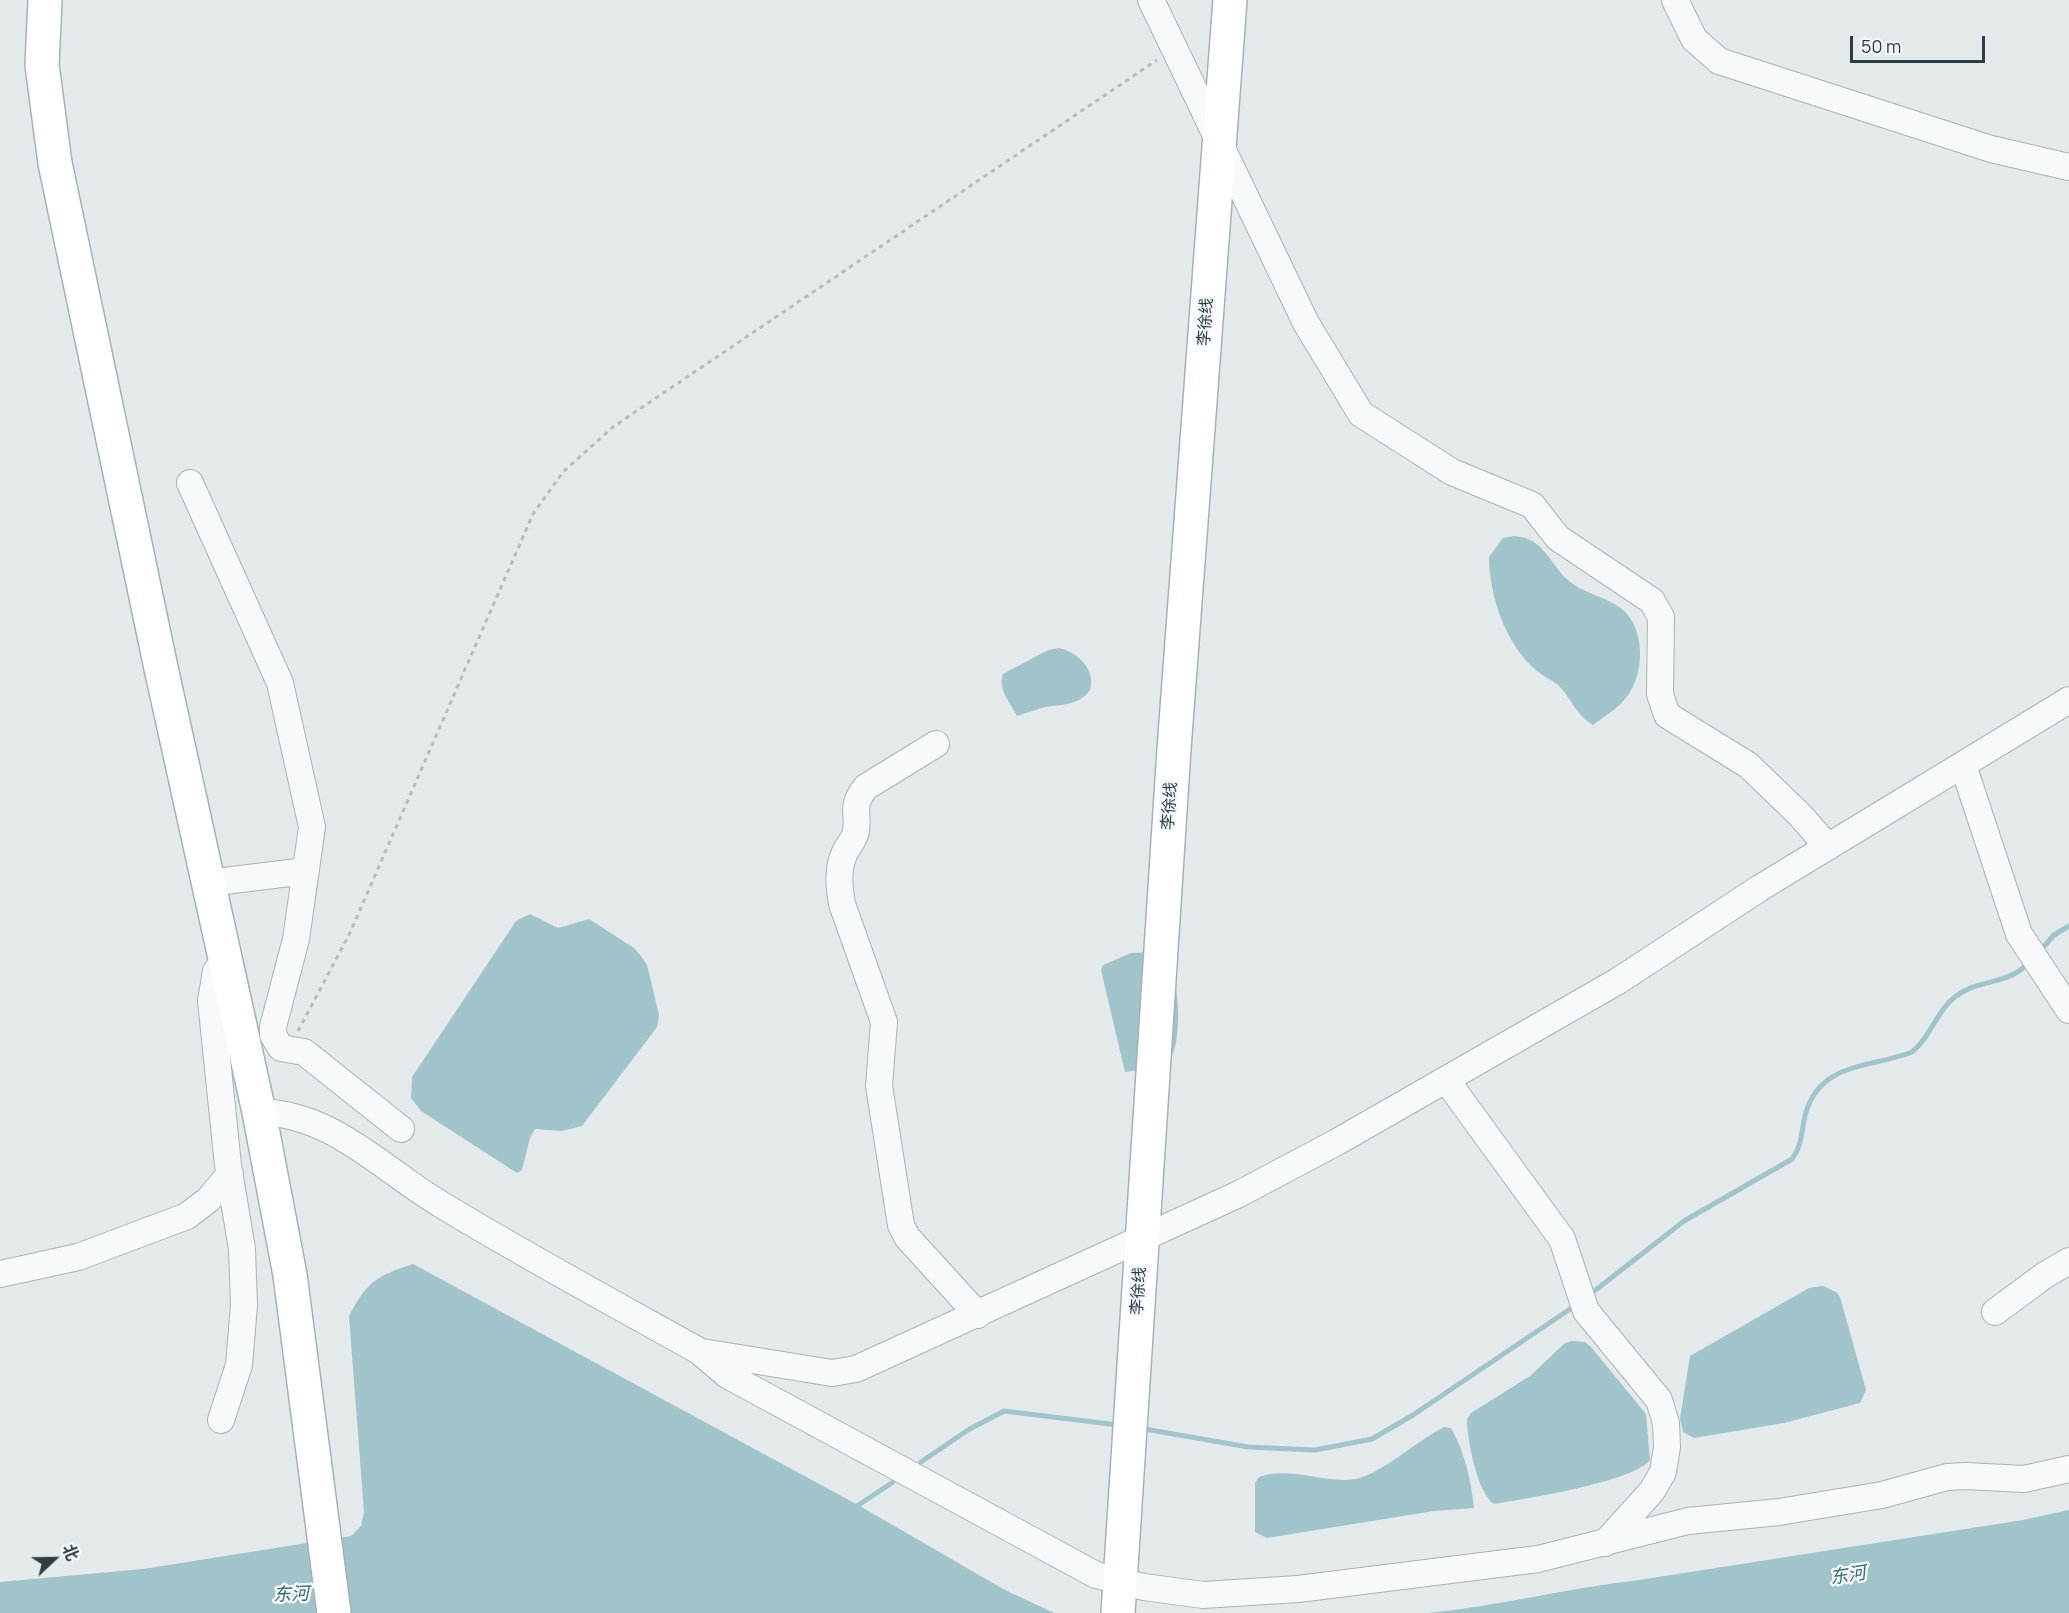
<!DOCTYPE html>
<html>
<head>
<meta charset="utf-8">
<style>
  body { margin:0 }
  #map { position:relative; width:2069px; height:1613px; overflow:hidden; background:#e4eaeb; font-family:Manrope,"Noto Sans SC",sans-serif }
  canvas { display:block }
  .north { position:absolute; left:24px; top:1529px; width:60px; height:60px; -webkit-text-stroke:4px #f4f7f9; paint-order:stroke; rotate:68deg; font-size:16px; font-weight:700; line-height:24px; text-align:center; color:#2c3d43 }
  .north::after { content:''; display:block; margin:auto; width:21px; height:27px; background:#2c3d43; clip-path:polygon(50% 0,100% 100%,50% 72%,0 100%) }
  .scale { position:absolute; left:1850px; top:36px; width:135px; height:27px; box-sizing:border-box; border:3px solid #2c3d43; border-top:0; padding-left:8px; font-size:18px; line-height:21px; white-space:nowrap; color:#2c3d43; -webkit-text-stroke:4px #f4f7f9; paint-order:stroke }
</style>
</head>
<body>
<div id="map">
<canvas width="2069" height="1613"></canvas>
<div class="north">北</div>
<div class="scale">50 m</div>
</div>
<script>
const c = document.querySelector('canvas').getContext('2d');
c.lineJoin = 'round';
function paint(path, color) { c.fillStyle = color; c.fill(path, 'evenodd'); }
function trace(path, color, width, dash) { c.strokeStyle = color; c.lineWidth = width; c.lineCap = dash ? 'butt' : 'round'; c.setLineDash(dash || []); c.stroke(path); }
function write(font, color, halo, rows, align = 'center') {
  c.font = font + ' Manrope,"Noto Sans SC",sans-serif'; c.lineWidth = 5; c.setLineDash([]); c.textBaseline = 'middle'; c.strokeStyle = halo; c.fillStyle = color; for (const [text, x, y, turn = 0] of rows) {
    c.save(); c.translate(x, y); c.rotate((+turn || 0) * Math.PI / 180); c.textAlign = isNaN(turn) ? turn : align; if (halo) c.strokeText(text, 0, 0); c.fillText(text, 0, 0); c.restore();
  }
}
paint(new Path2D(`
  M1514,536C1545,538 1549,564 1569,581C1585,594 1607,597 1622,609C1645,628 1645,672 1628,695C1620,707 1605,716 1593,725C1577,716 1572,700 1560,687C1553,680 1544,677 1537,671C1506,645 1489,596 1489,557L1503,538Z
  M1059,648C1078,652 1096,670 1090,690C1078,706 1063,704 1046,707C1036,709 1027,713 1017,716C1011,704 997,688 1003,674L1048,650Z
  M530,914L558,928L589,919L634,948L641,956L647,965L659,1015L657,1027L582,1126L562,1131L535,1129L530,1138L522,1170L517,1173L421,1111L411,1098L412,1077L516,921Z
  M1148,952C1155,960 1167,969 1173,979C1180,992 1181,1049 1169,1060C1159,1069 1138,1070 1125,1072L1101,970L1103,965L1131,953Z
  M413,1264L858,1505L1005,1590L1054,1613H0V1582L143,1569L351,1536L361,1526L364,1512L349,1316C367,1282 376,1276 413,1264Z
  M1823,1286L1836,1292L1840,1297L1866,1390L1860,1403L1784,1423L1694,1438L1683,1432L1680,1419L1690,1356L1809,1288Z
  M1571,1341L1585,1342L1591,1347L1646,1414L1650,1460C1633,1482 1524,1499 1494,1504C1477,1493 1467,1439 1467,1419L1471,1413L1530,1376L1565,1343Z
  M1444,1427L1451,1428C1465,1453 1471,1480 1474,1508L1434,1511L1267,1538L1255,1532V1483L1259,1477C1290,1466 1324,1484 1356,1479C1381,1474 1418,1440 1444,1427Z
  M2069,1510V1613H1428C1499,1606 1568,1588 1639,1580L2023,1520Z`), '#a1c3ca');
trace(new Path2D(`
  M2039,952L2054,935L2069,926
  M1588,1296L1684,1221L1792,1159C1803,1145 1801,1129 1806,1112C1822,1061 1872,1068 1912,1052C1931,1037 1937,1010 1956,996C1978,979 2009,985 2028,963
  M1139,1428L1248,1447L1315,1450L1372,1439L1413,1415L1576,1305
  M921,1462L968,1430L1004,1411L1118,1425
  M854,1508L893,1482`), '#a1c3ca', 5);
const minor = new Path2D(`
  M1151,0L1306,323L1361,414L1452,472L1532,505L1558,538L1652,601L1661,617L1660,694L1667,715L1748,765L1800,815L1828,847
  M1675,0L1694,39L1719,61L1991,149L2069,167
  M190,483L280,683L312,827L296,939L273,1027V1035L281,1048L304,1052L401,1129
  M936,744L866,787C850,807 859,811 856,831C855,839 848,846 845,852C837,869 839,887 842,904L884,1022L879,1086L901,1225L907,1237L978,1315
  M1963,765L2019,934L2069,1010
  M208,883L306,871
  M1447,1081L1562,1239L1586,1311L1659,1400L1666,1423L1667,1447L1663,1472L1652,1491L1605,1543
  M259,1112C332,1113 383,1170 442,1205C526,1256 613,1303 699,1351L727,1375L1096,1575L1144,1587L1203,1595L1298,1589L1538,1559L1688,1521L1779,1512L1882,1495L1947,1477L1966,1476L2024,1479L2069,1469
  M0,1274L78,1257L187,1216L208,1200L230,1174
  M1995,1312L2045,1275L2069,1261
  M702,1352L832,1373L856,1369L1239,1194L1337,1142L1618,981L1760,888L2069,700
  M221,1420L239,1365L244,1305L242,1249L228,1165L211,1001L216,971L226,961`);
const major = new Path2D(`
  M45,0L42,65L55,163L161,668L259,1112L290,1275L334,1613
  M1118,1613L1174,749L1230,0`);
trace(minor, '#a9b3b5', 28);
trace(major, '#a4b2b7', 36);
trace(new Path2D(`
  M298,1031L349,935L533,514L563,472L613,427L1157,60`), '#b6bdbf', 3, [4.5, 4.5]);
trace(minor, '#f7f9fa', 26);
trace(major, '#fff', 33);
write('16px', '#2c3d43', '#f4f7f9', [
  ["李徐线",1206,322,-86],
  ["李徐线",1170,806,-86],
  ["李徐线",1139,1291,-86]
]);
write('italic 18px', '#376a76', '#f4f7f9', [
  ["东河",1848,1576,-9],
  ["东河",291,1595,-2]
]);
</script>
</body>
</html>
